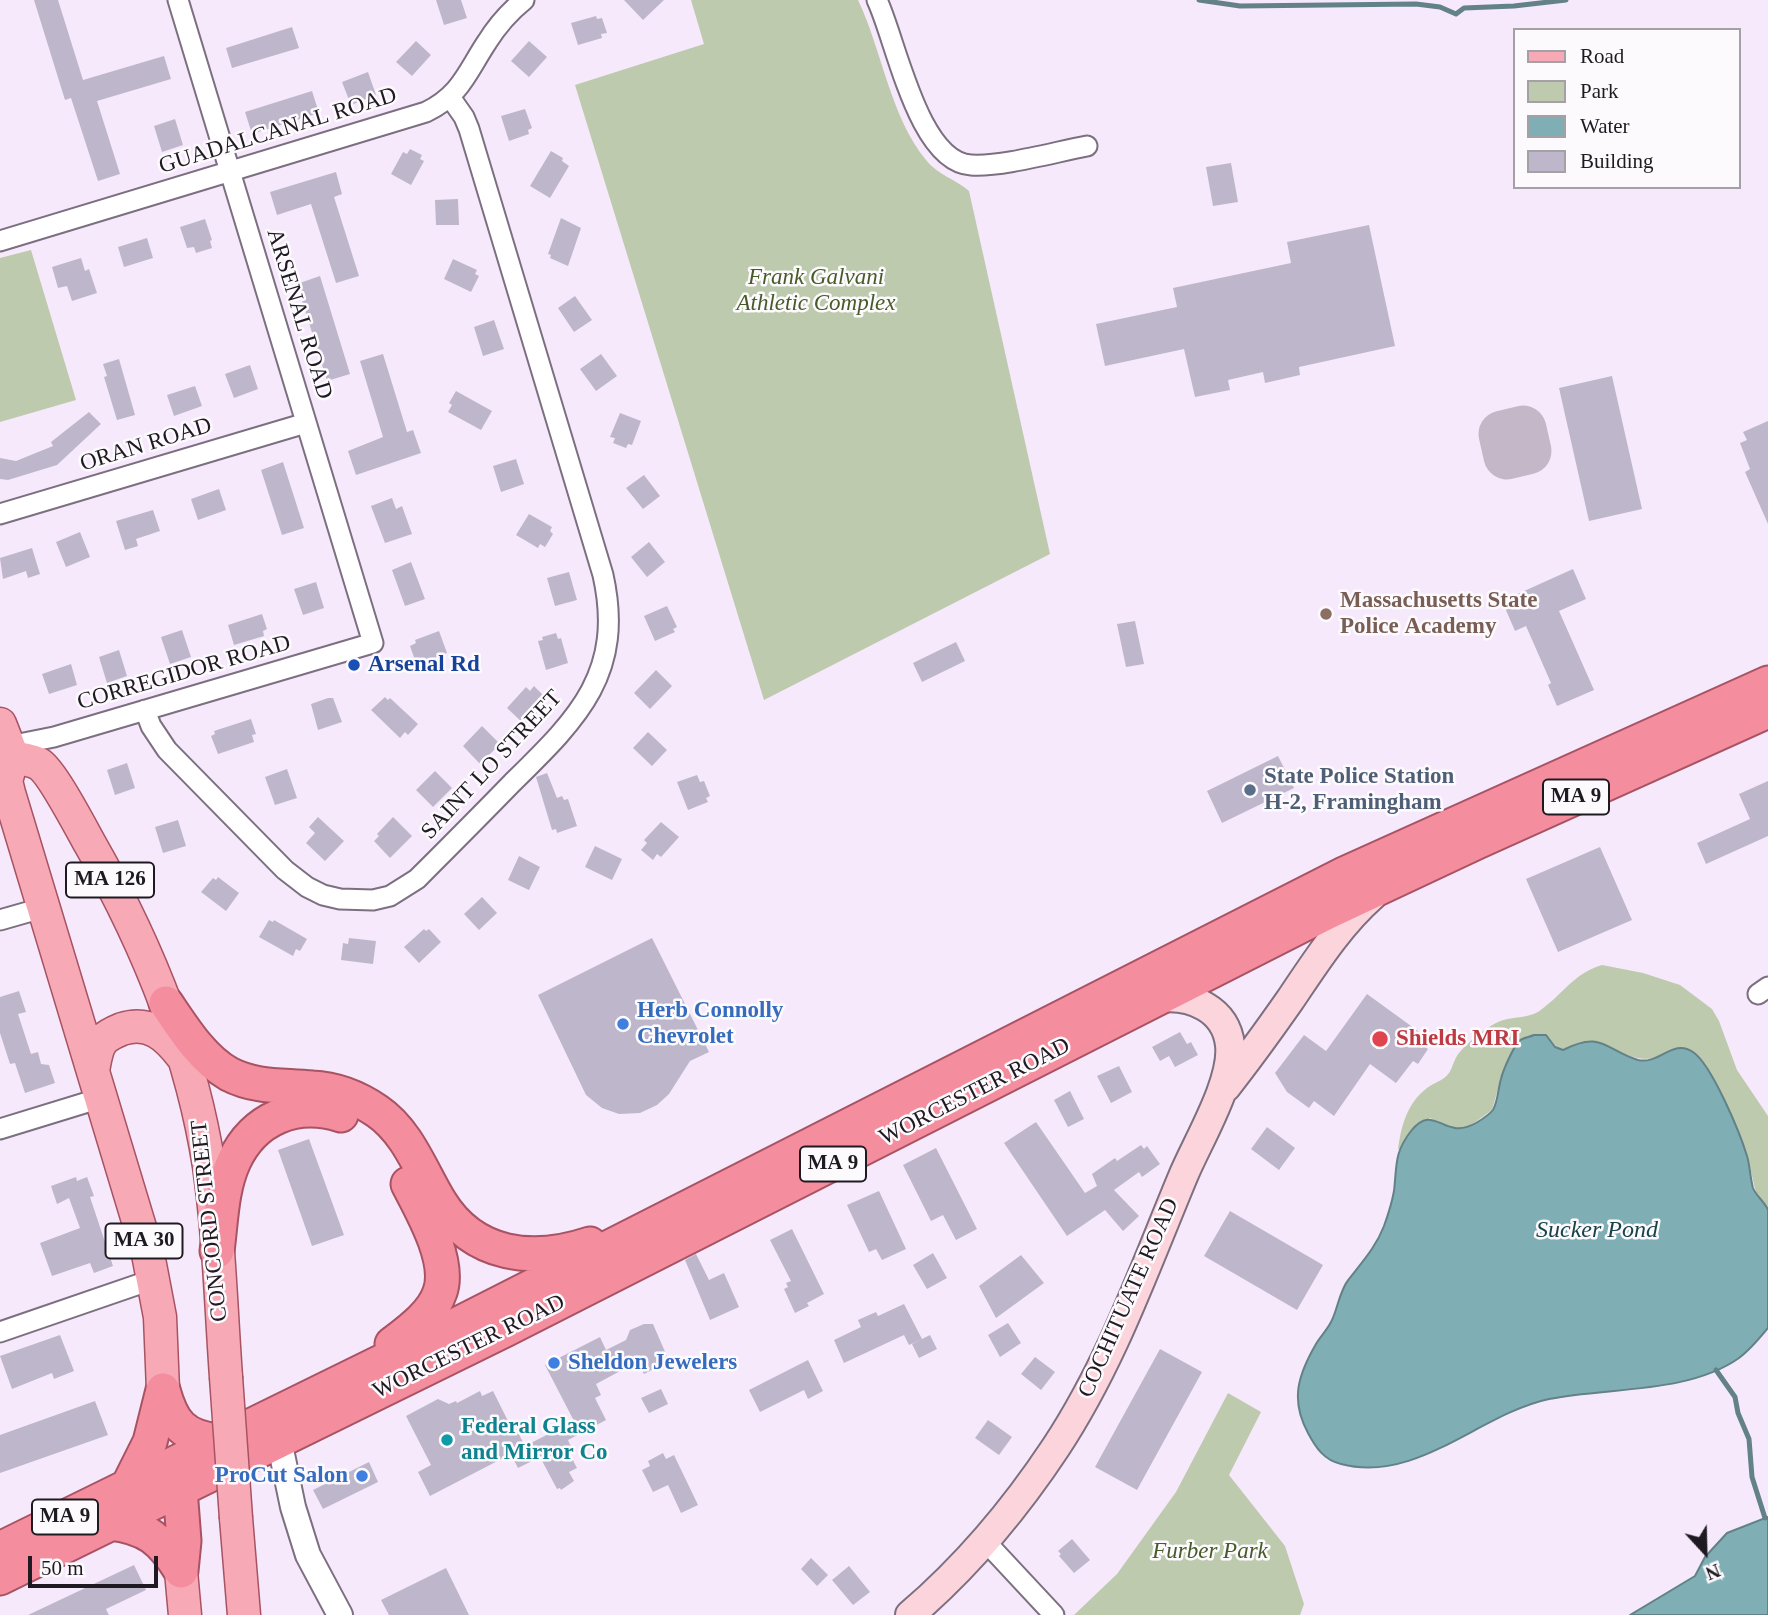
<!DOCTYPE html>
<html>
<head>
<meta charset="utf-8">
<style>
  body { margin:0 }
  #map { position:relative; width:1768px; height:1615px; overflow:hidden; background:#f6e9fc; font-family:"Times New Roman",serif }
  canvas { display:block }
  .legend { position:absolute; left:1513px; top:28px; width:228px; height:161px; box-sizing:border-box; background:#fdfafe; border:2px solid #a4a0a6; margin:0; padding:9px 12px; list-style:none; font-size:21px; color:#1f1a21 }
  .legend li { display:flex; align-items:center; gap:14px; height:35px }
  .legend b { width:35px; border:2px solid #a4a0a6 }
  .north { position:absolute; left:1670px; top:1517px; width:70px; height:70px; -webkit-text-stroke:5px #fdfafe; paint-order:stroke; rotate:158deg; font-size:19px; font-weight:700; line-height:28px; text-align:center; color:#1f1a21 }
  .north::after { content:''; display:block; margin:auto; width:24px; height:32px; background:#1f1a21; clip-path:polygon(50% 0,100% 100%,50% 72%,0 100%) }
  .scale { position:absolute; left:28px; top:1556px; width:130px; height:32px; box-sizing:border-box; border:4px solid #1f1a21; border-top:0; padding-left:9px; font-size:21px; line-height:24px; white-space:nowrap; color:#1f1a21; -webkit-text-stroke:5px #fdfafe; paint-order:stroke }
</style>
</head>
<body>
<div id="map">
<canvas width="1768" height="1615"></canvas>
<ul class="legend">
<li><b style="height:9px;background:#f7aab6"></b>Road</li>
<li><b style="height:19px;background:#bdcaad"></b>Park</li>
<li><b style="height:19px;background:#7fafb4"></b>Water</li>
<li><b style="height:19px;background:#beb7cc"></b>Building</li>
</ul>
<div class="north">N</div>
<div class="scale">50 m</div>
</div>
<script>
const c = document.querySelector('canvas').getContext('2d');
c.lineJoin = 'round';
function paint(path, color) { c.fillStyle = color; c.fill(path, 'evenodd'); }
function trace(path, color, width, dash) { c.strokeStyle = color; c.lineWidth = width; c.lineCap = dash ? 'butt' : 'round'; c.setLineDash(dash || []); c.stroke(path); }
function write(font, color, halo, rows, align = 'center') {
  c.font = font + ' "Times New Roman",serif'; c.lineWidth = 5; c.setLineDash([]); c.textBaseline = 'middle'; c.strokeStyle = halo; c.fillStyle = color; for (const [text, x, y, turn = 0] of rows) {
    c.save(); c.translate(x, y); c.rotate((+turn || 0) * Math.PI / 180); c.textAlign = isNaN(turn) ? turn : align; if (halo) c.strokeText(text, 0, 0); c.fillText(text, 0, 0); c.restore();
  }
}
paint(new Path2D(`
  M691,0H858C882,50 890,116 926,160C938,175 955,179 969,191L1050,554L764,700L575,85L704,44Z
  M31,250L76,400L0,422V258Z
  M1602,965L1643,973L1680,985L1712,1009L1719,1021L1737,1070L1768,1116V1210L1756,1193L1748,1159L1737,1128L1704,1064L1669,1050C1643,1073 1615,1044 1585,1042C1575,1041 1568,1050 1558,1049L1546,1035L1520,1041L1504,1068L1492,1110L1467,1128L1456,1130L1430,1118L1398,1150C1401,1126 1407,1103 1427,1088C1435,1082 1443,1081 1449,1073C1453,1067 1454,1059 1459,1053C1468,1042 1483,1030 1496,1023C1511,1015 1529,1020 1542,1009C1565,992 1573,974 1602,965Z
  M1228,1393L1261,1412L1229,1475L1285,1546L1304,1604L1300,1615H1074L1117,1574L1176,1492Z`), '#bdcaad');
const water = new Path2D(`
  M1534,1035H1546L1555,1047L1563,1050C1602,1030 1605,1050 1638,1060C1659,1065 1673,1038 1693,1052C1712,1065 1740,1133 1747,1156C1750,1166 1750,1177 1753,1188C1756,1196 1765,1202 1768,1210C1768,1217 1768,1229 1768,1237C1768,1267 1768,1298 1768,1328C1759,1339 1750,1350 1739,1358C1688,1394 1608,1387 1549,1399C1479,1414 1417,1484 1341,1464C1324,1460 1316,1448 1308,1433C1290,1400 1298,1375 1316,1344C1320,1337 1327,1330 1331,1322C1338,1309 1339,1291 1349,1279C1362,1262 1376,1247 1384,1226C1388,1215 1392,1202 1394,1191C1397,1165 1394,1153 1411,1131C1435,1101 1443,1142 1476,1123C1481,1120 1489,1115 1493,1110C1498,1101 1498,1089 1501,1079C1503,1070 1513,1048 1519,1041C1522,1038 1530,1037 1534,1035Z
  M1768,1517V1615H1630L1695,1576L1705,1557L1727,1533Z`);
paint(water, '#7fafb4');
trace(water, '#628288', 2);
trace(new Path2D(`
  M1199,0L1240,6L1416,4L1440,7L1456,14L1464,8L1514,6L1566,0
  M1716,1370L1735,1397L1738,1413L1749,1439L1752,1477L1765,1518`), '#628288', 5);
trace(new Path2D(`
  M1523,429L1528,451L1507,456L1502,434Z`), '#c4b8c8', 47);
paint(new Path2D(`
  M34,0H58L83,80L164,56L171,79L97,101L120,174L98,181L71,98L65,100Z
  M436,0H461L467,18L444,25Z
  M624,0H664L643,20Z
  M596,16L597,19L602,18L607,33L601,34L602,38L578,45L571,23Z
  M292,27L299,48L232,68L226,48Z
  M416,41L431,55L412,76L396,62Z
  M529,41L547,57L529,77L511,61Z
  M368,72L376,95L351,105L342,82Z
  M312,91L319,113L252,134L245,112Z
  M525,109L532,128L528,130L529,134L509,141L501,116Z
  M175,119L183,145L162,152L154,126Z
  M410,149L422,155L420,159L424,161L411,185L391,174L403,152L407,154Z
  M551,151L563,158L562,161L569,166L550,198L530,186Z
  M1231,163L1238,202L1213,206L1206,167Z
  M336,172L342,194L334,197L359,276L336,283L311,204L277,215L270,192Z
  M458,199L459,225H436L435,200Z
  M561,218L581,228L568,266L550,258L551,255L548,254Z
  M205,219L212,240L210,241L212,248L196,253L194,247L187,248L180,227Z
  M1369,225L1395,346L1299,367L1300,375L1265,383L1263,372L1228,380L1230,390L1195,397L1184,349L1105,366L1096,324L1177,307L1173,288L1291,263L1287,242Z
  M147,238L153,258L124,267L118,247Z
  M81,258L85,271L89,269L97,293L72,301L67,286L58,288L52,267Z
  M453,259L477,270L475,274L479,276L471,292L444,279Z
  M320,276L350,374L327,381L297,284Z
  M575,296L592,320L574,332L558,308Z
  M494,320L504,349L483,356L474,327Z
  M383,354L407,432L413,430L421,453L356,475L348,451L383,437L360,361Z
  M601,354L617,376L596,391L580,369Z
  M119,359L135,415L117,420L104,377L107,376L103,364Z
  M250,365L258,389L234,398L225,374Z
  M1612,376L1642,509L1589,521L1559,388Z
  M195,386L202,406L174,416L167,395Z
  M456,391L492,411L481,430L448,412L452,405L449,403Z
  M89,412L101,424L57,465L8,480L0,479V458L16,461L53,446L51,442Z
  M620,413L641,421L632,445L628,444L626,448L613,443L615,438L610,437Z
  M1768,421V524L1745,472L1750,469L1740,443L1747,440L1743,432Z
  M516,459L524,484L501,492L493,466Z
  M283,462L304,528L282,535L261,470Z
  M644,475L660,496L643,509L626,488Z
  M219,489L226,510L198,520L191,499Z
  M392,498L396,509L402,506L412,534L385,543L371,506Z
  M153,510L160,531L136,539L138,546L125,550L116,521Z
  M529,514L552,527L550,531L553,534L545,547L540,544L538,548L516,535Z
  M80,532L90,557L66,567L56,542Z
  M649,542L665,562L647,577L631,557Z
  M32,548L40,574L28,578L26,571L3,579L0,558Z
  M411,562L425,599L405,606L392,570Z
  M1573,569L1586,599L1559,611L1594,690L1557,706L1548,685L1551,683L1526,626L1515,631L1502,601Z
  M569,572L577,600L555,606L547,578Z
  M316,582L324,608L303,615L294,589Z
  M667,606L677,627L673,629L675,632L655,641L644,616Z
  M262,614L267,629L263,631L264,636L234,645L228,625Z
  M1135,621L1144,664L1126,667L1117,624Z
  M182,630L191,657L170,664L161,637Z
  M439,631L447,653L423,662L421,658L415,660L410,646L416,643L415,640Z
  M556,633L558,639L561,638L568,663L546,670L538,641L543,640L542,637Z
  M956,642L965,661L922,682L913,663Z
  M119,650L127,676L107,683L99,657Z
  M71,664L77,685L49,694L42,674Z
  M656,670L672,686L650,709L634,693Z
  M534,686L546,698L541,703L543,706L525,725L507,708L526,687L530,691Z
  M385,697L388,700L390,698L418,724L408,735L405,732L400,738L371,710Z
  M328,698H333L342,722L318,730L311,704Z
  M251,719L256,734L252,735L254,742L218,754L211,736L215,734L214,731Z
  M482,726L500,744L480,764L463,746Z
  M648,732L667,750L652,766L633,748Z
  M1278,756L1294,788L1222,823L1207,791Z
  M127,763L135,788L115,795L107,770Z
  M287,769L297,798L275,805L265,777Z
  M435,771L452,788L433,807L416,790Z
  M547,773L557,798L562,796L564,800L568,799L577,826L557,833L556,829L552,830L536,777Z
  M697,775L700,782L704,781L710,796L706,798L708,802L688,810L677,782Z
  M1768,781V836L1706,864L1697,843L1750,819L1739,794Z
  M318,817L344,841L325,861L306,843L315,833L309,827Z
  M393,817L412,836L390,858L374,841L379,836L377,834Z
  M178,820L186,846L163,853L155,827Z
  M661,822L679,837L661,857L657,854L653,860L641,850L647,843L644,840Z
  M595,846L622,859L612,880L585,867Z
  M1600,847L1632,920L1558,952L1526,879Z
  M519,856L540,867L529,890L508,880Z
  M218,877L239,893L226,911L201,892L213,878L216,880Z
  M482,897L497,913L479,930L464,914Z
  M269,920L273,922L274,920L307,939L300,951L296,949L293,956L259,937Z
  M424,929L426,931L429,929L441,942L419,963L404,947Z
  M349,938L376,941L373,964L341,960L343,943L348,944Z
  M652,938L709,1052L690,1061L669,1094L657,1105L640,1113L619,1114L602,1108L586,1095L538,995Z
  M19,991L26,1012L18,1014L31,1054L38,1052L41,1064L49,1065L55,1083L25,1093L15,1063L10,1064L0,1033V997Z
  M1367,994L1429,1039L1424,1046L1428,1049L1418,1064L1413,1061L1396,1083L1370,1064L1334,1116L1314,1101L1309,1108L1287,1092L1275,1073L1304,1035L1326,1051Z
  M1180,1032L1187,1044L1191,1042L1198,1055L1175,1067L1169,1056L1160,1061L1152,1047Z
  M1119,1066L1132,1092L1111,1103L1097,1076Z
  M1070,1091L1084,1119L1068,1127L1054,1100Z
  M1036,1122L1085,1193L1097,1186L1092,1174L1115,1158L1117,1161L1141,1145L1144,1149L1147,1146L1160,1164L1142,1177L1139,1172L1114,1190L1139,1216L1123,1231L1105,1210L1067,1236L1004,1143Z
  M1267,1127L1295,1148L1279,1170L1251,1149Z
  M309,1139L344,1235L312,1246L278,1150Z
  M936,1148L977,1229L956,1240L943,1215L931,1221L903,1165Z
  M76,1177L77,1181L87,1177L94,1196L90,1197L113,1266L94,1273L90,1263L52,1276L40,1243L80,1228L69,1198L57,1204L51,1186Z
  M879,1191L906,1249L882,1260L876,1249L869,1252L847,1205Z
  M1230,1211L1323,1265L1297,1310L1204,1256Z
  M792,1229L824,1294L807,1303L809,1306L795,1313L784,1289L788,1287L786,1283L791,1281L770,1240Z
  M933,1253L947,1278L927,1289L913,1265Z
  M696,1254L709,1280L724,1273L739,1307L710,1320L685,1260Z
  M1021,1255L1044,1283L996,1318L979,1286Z
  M904,1304L922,1339L909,1345L904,1335L844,1363L834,1340L861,1327L858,1320L876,1312L878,1316Z
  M1008,1323L1021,1343L1000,1357L988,1335Z
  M644,1324H653L669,1361L644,1374L637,1362L596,1384L601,1395L595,1398L606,1420L568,1440L571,1447L567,1449L577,1468L569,1472L574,1481L561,1490L560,1488L557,1489L540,1457L518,1468L511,1454L430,1496L418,1472L431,1465L406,1416L438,1399L449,1404L456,1401L457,1403L480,1391L482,1396L493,1391L509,1423L512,1421L525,1446L574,1421L545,1365L600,1337L606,1350L626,1340L630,1330Z
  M60,1335L74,1371L54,1379L52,1373L12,1389L0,1356Z
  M930,1335L937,1349L919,1358L912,1344Z
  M1160,1349L1202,1372L1137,1490L1095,1467Z
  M1035,1357L1055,1372L1041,1390L1021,1374Z
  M808,1360L823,1391L808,1399L804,1390L760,1412L749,1390Z
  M661,1389L668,1404L649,1413L641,1398Z
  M95,1401L108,1435L0,1473V1435Z
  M988,1420L1012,1437L999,1455L975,1438Z
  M663,1453L666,1459L674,1455L698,1505L681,1513L668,1485L653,1492L642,1470L650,1466L648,1461Z
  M369,1462L378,1482L323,1509L313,1490Z
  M1072,1539L1090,1560L1074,1573L1059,1556L1061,1554L1058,1551Z
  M811,1558L828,1575L817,1586L801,1569Z
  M134,1565L146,1590L106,1609L109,1615H28Z
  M849,1566L870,1592L853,1605L832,1580Z
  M446,1568L469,1615H389L381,1600Z`), '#beb7cc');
const minor = new Path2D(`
  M877,0C896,40 918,162 971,165C1002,167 1055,152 1087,146
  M0,241L426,112C461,95 467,72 487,42C497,26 509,12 524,0
  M0,514L306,423
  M145,710L151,726L167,750L285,870L307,887L323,895L340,899L373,900L390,896L417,879C449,847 481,815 512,783C577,719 625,674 603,575L469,129L464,117L450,97
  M9,746L54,737L373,643L178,0
  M0,920L42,908
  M1758,994L1768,987
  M0,1129L101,1098
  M0,1332L154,1279
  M985,1541L1054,1615`);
const tertiary = new Path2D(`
  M279,1440L293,1507L308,1555L340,1615`);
const secondary = new Path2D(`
  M1226,1087C1248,1059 1269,1030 1290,1000C1315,963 1339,925 1373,895
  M910,1615C966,1567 1015,1509 1056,1447C1112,1362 1145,1267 1184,1174C1199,1139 1234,1081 1230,1045C1226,1009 1191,994 1159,998`);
const primary = new Path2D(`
  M0,724L13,757L6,781L9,793L148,1254L160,1317L163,1390
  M13,757C21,759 32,760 39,764C52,772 81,828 90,844C147,944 191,1051 209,1166C219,1235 221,1307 226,1377
  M93,1071C95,1061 96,1048 103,1040C107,1036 117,1031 122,1029C149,1020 167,1036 182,1056
  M236,1518L244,1615
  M181,1571L185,1615`);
const trunk = new Path2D(`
  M166,1003C183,1028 202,1059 229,1074C256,1088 283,1085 312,1088C335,1089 358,1098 377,1111C408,1132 421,1171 440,1202C474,1257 533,1263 590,1244
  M217,1251C221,1222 221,1189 234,1161C254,1118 296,1101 341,1115
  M392,1344C409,1331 433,1314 440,1292C451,1261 422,1211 408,1184
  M163,1390C172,1423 183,1437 218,1441
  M129,1484L150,1442L163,1390
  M180,1489L184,1541L181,1571
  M110,1523C147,1527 162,1540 181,1571
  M0,1549L448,1329L1346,873L1768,683
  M0,1578L505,1330L1328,912L1477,842L1768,711`);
trace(minor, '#7b6f80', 23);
trace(tertiary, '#7b6f80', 28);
trace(secondary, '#7b6f80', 32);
trace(primary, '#a85363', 35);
trace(trunk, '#a85363', 37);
trace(minor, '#fff', 19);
trace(tertiary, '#fff', 24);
trace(secondary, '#fbd5db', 28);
trace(primary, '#f7aab6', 32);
trace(trunk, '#f48e9e', 33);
const primaryBridge = new Path2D(`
  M226,1377L236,1518`);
trace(primaryBridge, '#a85363', 35, []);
trace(primaryBridge, '#f7aab6', 32);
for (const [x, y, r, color] of [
  [1326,614,7,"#8d6e63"],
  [354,665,7,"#1a4fb4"],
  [1250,790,7,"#5c6f8a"],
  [623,1024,7,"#3f7fe0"],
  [1380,1039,9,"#e0444e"],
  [554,1363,7,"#3f7fe0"],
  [447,1440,7,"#0f9aa8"],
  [362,1476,7,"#3f7fe0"]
]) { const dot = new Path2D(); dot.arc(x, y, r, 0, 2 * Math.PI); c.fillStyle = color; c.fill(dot); trace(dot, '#fdfafe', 2.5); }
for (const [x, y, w] of [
  [1576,797,66],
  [110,880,88],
  [833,1164,66],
  [144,1241,77],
  [65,1517,66]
]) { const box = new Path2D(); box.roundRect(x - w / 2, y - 17.5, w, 35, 5); c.fillStyle = '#fdfafe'; c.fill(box); trace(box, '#1f1a21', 2); }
write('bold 21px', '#1f1a21', null, [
  ["MA 9",1576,797],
  ["MA 126",110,880],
  ["MA 9",833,1164],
  ["MA 30",144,1241],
  ["MA 9",65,1517]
]);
write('23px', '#1f1a21', '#fdfafe', [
  ["GUADALCANAL ROAD",278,131,-17],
  ["ARSENAL ROAD",299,314,73],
  ["ORAN ROAD",146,445,-17],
  ["CORREGIDOR ROAD",184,673,-16],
  ["SAINT LO STREET",492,765,-47],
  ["WORCESTER ROAD",975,1092,-27],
  ["CONCORD STREET",210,1221,-96],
  ["COCHITUATE ROAD",1129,1298,-66],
  ["WORCESTER ROAD",469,1347,-26]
]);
write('italic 23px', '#465b27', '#fdfafe', [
  ["Frank Galvani",816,278],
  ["Athletic Complex",816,304],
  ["Furber Park",1210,1552]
]);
write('bold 23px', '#785e54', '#fdfafe', [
  ["Massachusetts State",1340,601],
  ["Police Academy",1340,627]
], 'left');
write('bold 23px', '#164399', '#fdfafe', [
  ["Arsenal Rd",368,665]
], 'left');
write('bold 23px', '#4e5e75', '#fdfafe', [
  ["State Police Station",1264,777],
  ["H-2, Framingham",1264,803]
], 'left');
write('bold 23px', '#366cbe', '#fdfafe', [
  ["Herb Connolly",637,1011],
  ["Chevrolet",637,1037],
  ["Sheldon Jewelers",568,1363],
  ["ProCut Salon",348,1476,"right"]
], 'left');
write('bold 23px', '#be3a42', '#fdfafe', [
  ["Shields MRI",1396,1039]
], 'left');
write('bold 23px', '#0d838f', '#fdfafe', [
  ["Federal Glass",461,1427],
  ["and Mirror Co",461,1453]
], 'left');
write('italic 24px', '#174348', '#fdfafe', [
  ["Sucker Pond",1597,1231]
]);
</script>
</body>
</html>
